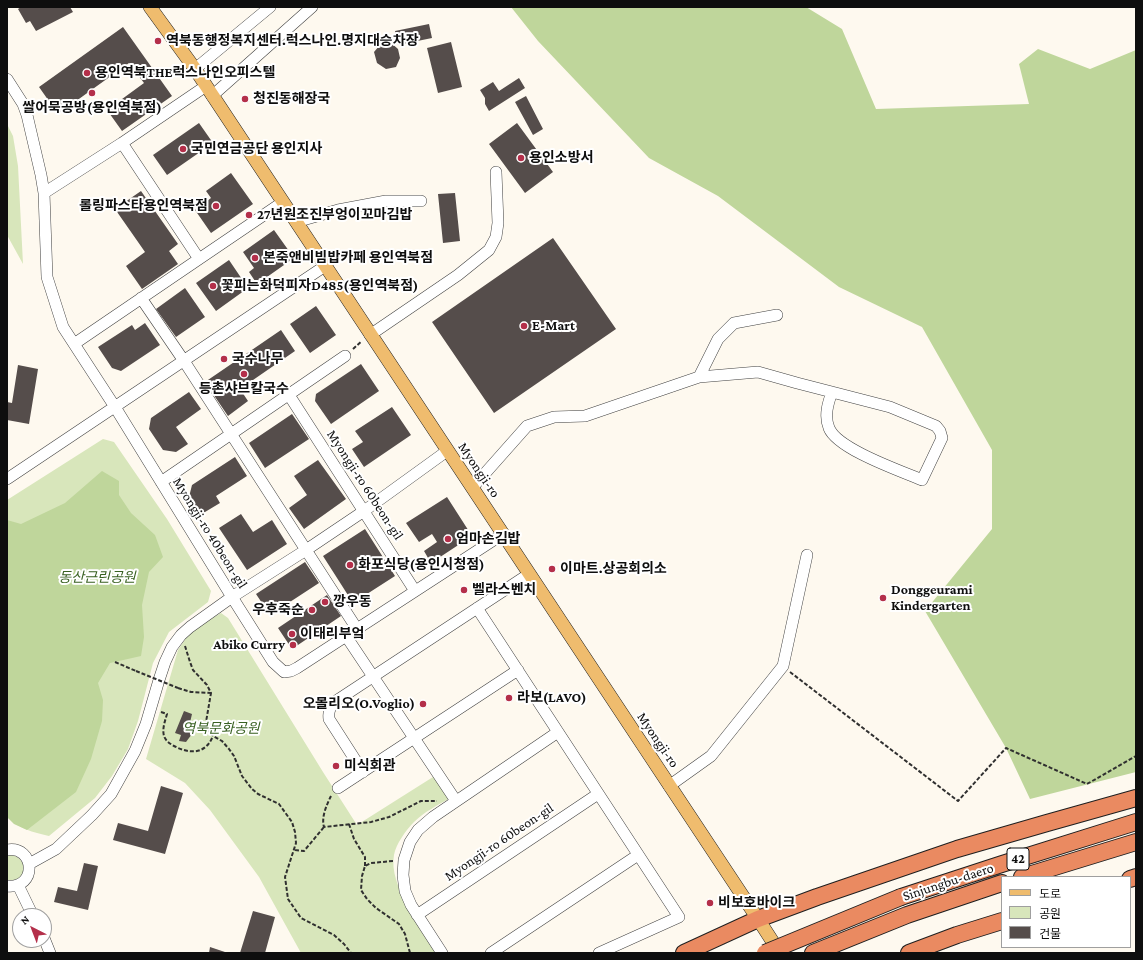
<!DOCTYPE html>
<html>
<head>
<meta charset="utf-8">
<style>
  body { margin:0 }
  #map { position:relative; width:1143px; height:960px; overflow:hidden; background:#fef9ef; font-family:"Crimson Pro","Noto Sans KR",serif }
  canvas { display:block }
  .frame { position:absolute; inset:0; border:8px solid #0e0e0e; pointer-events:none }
  .legend { position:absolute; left:1001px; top:876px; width:130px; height:72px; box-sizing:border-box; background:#fff; border:1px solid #9f9f9f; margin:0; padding:5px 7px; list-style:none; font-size:12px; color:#0e0e0e }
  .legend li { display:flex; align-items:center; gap:8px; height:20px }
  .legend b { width:20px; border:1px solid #9f9f9f }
  .north { position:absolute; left:12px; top:908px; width:40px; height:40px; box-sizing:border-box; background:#fff; border:1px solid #9f9f9f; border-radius:50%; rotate:318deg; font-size:11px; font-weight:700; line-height:16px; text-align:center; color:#0e0e0e }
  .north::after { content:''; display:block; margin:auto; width:14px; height:18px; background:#b42f4a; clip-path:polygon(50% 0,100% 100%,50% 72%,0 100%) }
</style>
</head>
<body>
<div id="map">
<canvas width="1143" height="960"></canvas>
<div class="frame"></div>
<ul class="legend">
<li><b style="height:5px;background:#efbc6e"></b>도로</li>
<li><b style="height:11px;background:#d8e6bb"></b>공원</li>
<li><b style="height:11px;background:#554d4b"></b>건물</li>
</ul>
<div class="north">N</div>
</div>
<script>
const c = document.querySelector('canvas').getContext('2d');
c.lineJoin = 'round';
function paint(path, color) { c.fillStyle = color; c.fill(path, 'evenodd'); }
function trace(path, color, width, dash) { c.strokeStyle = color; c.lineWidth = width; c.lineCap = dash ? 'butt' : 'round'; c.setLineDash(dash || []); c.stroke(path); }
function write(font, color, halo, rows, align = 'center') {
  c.font = font + ' "Crimson Pro","Noto Sans KR",serif'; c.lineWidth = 4; c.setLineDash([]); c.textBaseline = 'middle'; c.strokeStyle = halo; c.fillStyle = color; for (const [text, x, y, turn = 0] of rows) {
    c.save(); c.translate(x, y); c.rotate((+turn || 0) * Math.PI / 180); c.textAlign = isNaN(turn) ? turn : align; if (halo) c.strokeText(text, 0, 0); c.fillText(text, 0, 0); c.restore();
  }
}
paint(new Path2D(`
  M7,124L13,136L18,166L23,264L7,235Z
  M103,439L114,442L167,519L211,591L208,602L169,632L153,663L138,721L128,749L112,776L95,798L49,836C32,832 20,829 7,817V500Z
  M221,613L228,618L323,772L357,825L433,777L450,798C438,805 424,812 414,822C406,830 396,844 394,855C388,886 423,928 439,953H301L259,877L210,810L185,783L146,759L178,650L188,635L204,623Z
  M11,855C23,857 30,871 18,879C15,880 11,880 8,880H7V856Z`), '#d8e6bb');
paint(new Path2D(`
  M511,7H806L842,29L876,109L1029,104L1019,64L1038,49L1090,69L1136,50V772L1030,799L1006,748L925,611L992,529V450L922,327L839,287L718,196L649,158L538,41Z
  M102,471L119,481V495L131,513L155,535L163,557L149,572L142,605L144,637L141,656L110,663L98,683L103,700L102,721L91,759L76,792L27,830L14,824L7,817V520L21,524L65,503Z`), '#bfd69b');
paint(new Path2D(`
  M21,7H70L73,12L36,31L30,21L26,23L18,9Z
  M429,24L432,38L398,45L395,31Z
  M123,27L172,96L122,131L107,110L144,83L129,63L58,114L39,87Z
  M390,42L398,49L400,58L396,67L386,69L377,63L374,52L380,45Z
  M451,42L462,87L438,93L427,48Z
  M519,78L525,88L489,111L485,104V98L480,90L493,82L499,91Z
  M526,96L543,129L533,135L515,102Z
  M199,123L213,143L167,175L153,155Z
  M517,123L553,172L525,193L489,144Z
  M231,173L253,204L211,233L195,210L211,198L206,191Z
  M141,191L178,244L169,251L178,264L142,289L126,266L145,252L115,209Z
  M455,193L460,241L443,243L438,194Z
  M274,230L294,258L257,284L249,272L254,268L243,252Z
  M553,238L616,329L494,413L432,322Z
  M229,260L248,288L216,311L196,283Z
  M185,288L205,317L176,337L156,309Z
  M316,306L336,335L310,353L290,324Z
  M145,323L160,345L121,371L112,368L98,347L132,325L135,330Z
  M281,330L295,351L240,389L248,401L228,416L205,382Z
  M361,364L379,391L331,424L315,401L316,394Z
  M18,365L38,369L29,424L7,420V402L12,403Z
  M189,392L201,409L176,427L188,444L176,452L163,450L149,429L151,418Z
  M392,407L411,435L364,467L352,449L363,442L355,431Z
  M292,414L309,439L265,468L249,443Z
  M235,457L247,476L216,496L220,503L200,515L189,497L192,485Z
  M318,460L346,499L304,529L289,508L307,495L294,476Z
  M447,497L472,536L431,563L424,551L437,542L432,534L419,542L406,523Z
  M241,514L253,532L272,520L287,544L247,570L219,528Z
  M365,529L395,576L353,603L323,556Z
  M305,562L319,583L270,615L256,594Z
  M327,595L341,616L292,649L278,628Z
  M184,711L192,714L188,731L192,734L186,742L179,741L181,735L175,733Z
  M161,786L183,793L165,854L113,840L118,823L148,831Z
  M84,863L98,866L88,910L54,902L58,887L77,891Z
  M253,911L275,917L265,953H240Z
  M210,947L228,953H209Z`), '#554d4b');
const minor = new Path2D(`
  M195,69L270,7
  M7,79L23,104L27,115L41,175L44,193L47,277L63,327L115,407L232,597L273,662L284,672L291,671L297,668L503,534
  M212,96L312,7
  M122,143L206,86
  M44,193L122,143L199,259L74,344
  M296,222L338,210L386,201H421
  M199,259L283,202
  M141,298L184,361L357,629
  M370,335L458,275L489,250L496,237L498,223L496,172
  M699,377L758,372L797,383L890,407L936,426L940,431L942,438L922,480C901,471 837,449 829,428C824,416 828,403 832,392
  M289,395L415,591
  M7,479L325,266
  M161,482L345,356
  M472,488L527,426L554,417L585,416L699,377L718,339L734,323L777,315
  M477,608L679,917L599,953
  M346,636L456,801
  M363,772L329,719C328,711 330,707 336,701L529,574
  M669,786L711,756L783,666L807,555
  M338,788L518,670
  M7,850C35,845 38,889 7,886
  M29,864L56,849L92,815L111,794L135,751L146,724L159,680L165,662L172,647L181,635L190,627L232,597L306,550L364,511L447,451
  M18,885L33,916
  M417,915L598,794
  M44,938L50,953
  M442,953L411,905L405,891L403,875L404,860L410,842L418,830L433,817L558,732
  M491,953L638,855`);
const major = new Path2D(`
  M150,7L195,69L758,919L780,953`);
const highway = new Path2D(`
  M1022,877L1136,842
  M1130,879L1136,877
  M901,897L1002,864L1136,822
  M684,953L758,919L817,897L957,849L1047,823L1136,798
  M813,953L907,915L1002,883
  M909,953L957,935L1002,921`);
trace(minor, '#414141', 12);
trace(major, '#1f1f1f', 14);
trace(highway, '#1f1f1f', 18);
trace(new Path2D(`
  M353,349L362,341
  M185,646L190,662L193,670L207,685L211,693L206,722L208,729L213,736L222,741L229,749L234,756L242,776L252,789L258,794L279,804L292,822L295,832L296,843L285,877L288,899L301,918L334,935L344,944L351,953
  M115,662L136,671
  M790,672L958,801L1006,748L1087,784L1136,756
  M178,688L191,692L211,693
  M161,712L167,714C165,721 162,729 164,736C166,742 172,745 178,748C193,754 206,753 213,736
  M331,796C327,804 321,817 324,827L371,822L389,817L421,801H437
  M349,824L354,839L365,857V866
  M295,850L304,851L324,827
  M393,861L371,863L365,866L362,876L361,890L367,899L376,908L399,924L405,934L410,953`), '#303030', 2, [4, 2]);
trace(minor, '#fff', 11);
trace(major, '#efbc6e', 13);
trace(highway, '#ea8a61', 16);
const highwayBridge = new Path2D(`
  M765,953L901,897`);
trace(highwayBridge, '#1f1f1f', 18, []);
trace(new Path2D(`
  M136,671L178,688`), '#303030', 2, [4, 2]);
trace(highwayBridge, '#ea8a61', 16);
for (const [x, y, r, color] of [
  [158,41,4,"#b42f4a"],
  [87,73,4,"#b42f4a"],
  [92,93,4,"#b42f4a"],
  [245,99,4,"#b42f4a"],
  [183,149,4,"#b42f4a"],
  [521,158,4,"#b42f4a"],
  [216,206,4,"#b42f4a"],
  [249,215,4,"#b42f4a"],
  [255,258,4,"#b42f4a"],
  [213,286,4,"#b42f4a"],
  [524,326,4,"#b42f4a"],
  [224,359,4,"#b42f4a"],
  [244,374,4,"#b42f4a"],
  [448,539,4,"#b42f4a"],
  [350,565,4,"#b42f4a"],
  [552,569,4,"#b42f4a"],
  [464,590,4,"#b42f4a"],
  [883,598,4,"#b42f4a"],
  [325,602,4,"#b42f4a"],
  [312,610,4,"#b42f4a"],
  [292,634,4,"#b42f4a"],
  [293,645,4,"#b42f4a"],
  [509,698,4,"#b42f4a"],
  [423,704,4,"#b42f4a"],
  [336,766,4,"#b42f4a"],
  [710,903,4,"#b42f4a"]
]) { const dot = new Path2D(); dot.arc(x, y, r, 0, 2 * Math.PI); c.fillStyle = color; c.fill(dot); trace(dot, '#fff', 1.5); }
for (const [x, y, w] of [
  [1018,859,22]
]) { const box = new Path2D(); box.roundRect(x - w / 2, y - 11, w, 22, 3); c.fillStyle = '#fff'; c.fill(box); trace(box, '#0e0e0e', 1); }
write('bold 13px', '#0e0e0e', null, [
  ["42",1018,859]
]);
write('bold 14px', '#0e0e0e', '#fff', [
  ["역북동행정복지센터.럭스나인.명지대승차장",166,41],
  ["용인역북THE럭스나인오피스텔",95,73],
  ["청진동해장국",253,99],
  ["쌀어묵공방(용인역북점)",92,108,"center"],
  ["국민연금공단 용인지사",191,149],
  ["용인소방서",529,158],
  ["롤링파스타용인역북점",208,206,"right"],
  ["27년원조진부엉이꼬마김밥",257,215],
  ["본죽앤비빔밥카페 용인역북점",263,258],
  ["꽃피는화덕피자D485(용인역북점)",221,286],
  ["E-Mart",532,326],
  ["국수나무",232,359],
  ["등촌샤브칼국수",244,389,"center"],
  ["엄마손김밥",456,539],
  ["화포식당(용인시청점)",358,565],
  ["이마트.상공회의소",560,569],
  ["벨라스벤치",472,590],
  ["Donggeurami",891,590],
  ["Kindergarten",891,606],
  ["깡우동",333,602],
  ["우후죽순",304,610,"right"],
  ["이태리부엌",300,634],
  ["Abiko Curry",285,645,"right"],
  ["라보(LAVO)",517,698],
  ["오볼리오(O.Voglio)",415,704,"right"],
  ["미식회관",344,766],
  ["비보호바이크",718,903]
], 'left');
write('14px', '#0e0e0e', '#fff', [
  ["Myongji-ro",479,470,56],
  ["Myongji-ro 60beon-gil",365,485,57],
  ["Myongji-ro 40beon-gil",210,533,58],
  ["Myongji-ro",658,740,56],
  ["Myongji-ro 60beon-gil",499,842,-34],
  ["Sinjungbu-daero",948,882,-18]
]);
write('italic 14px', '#396122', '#fff', [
  ["동산근린공원",97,578],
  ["역북문화공원",221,729]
]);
</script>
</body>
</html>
